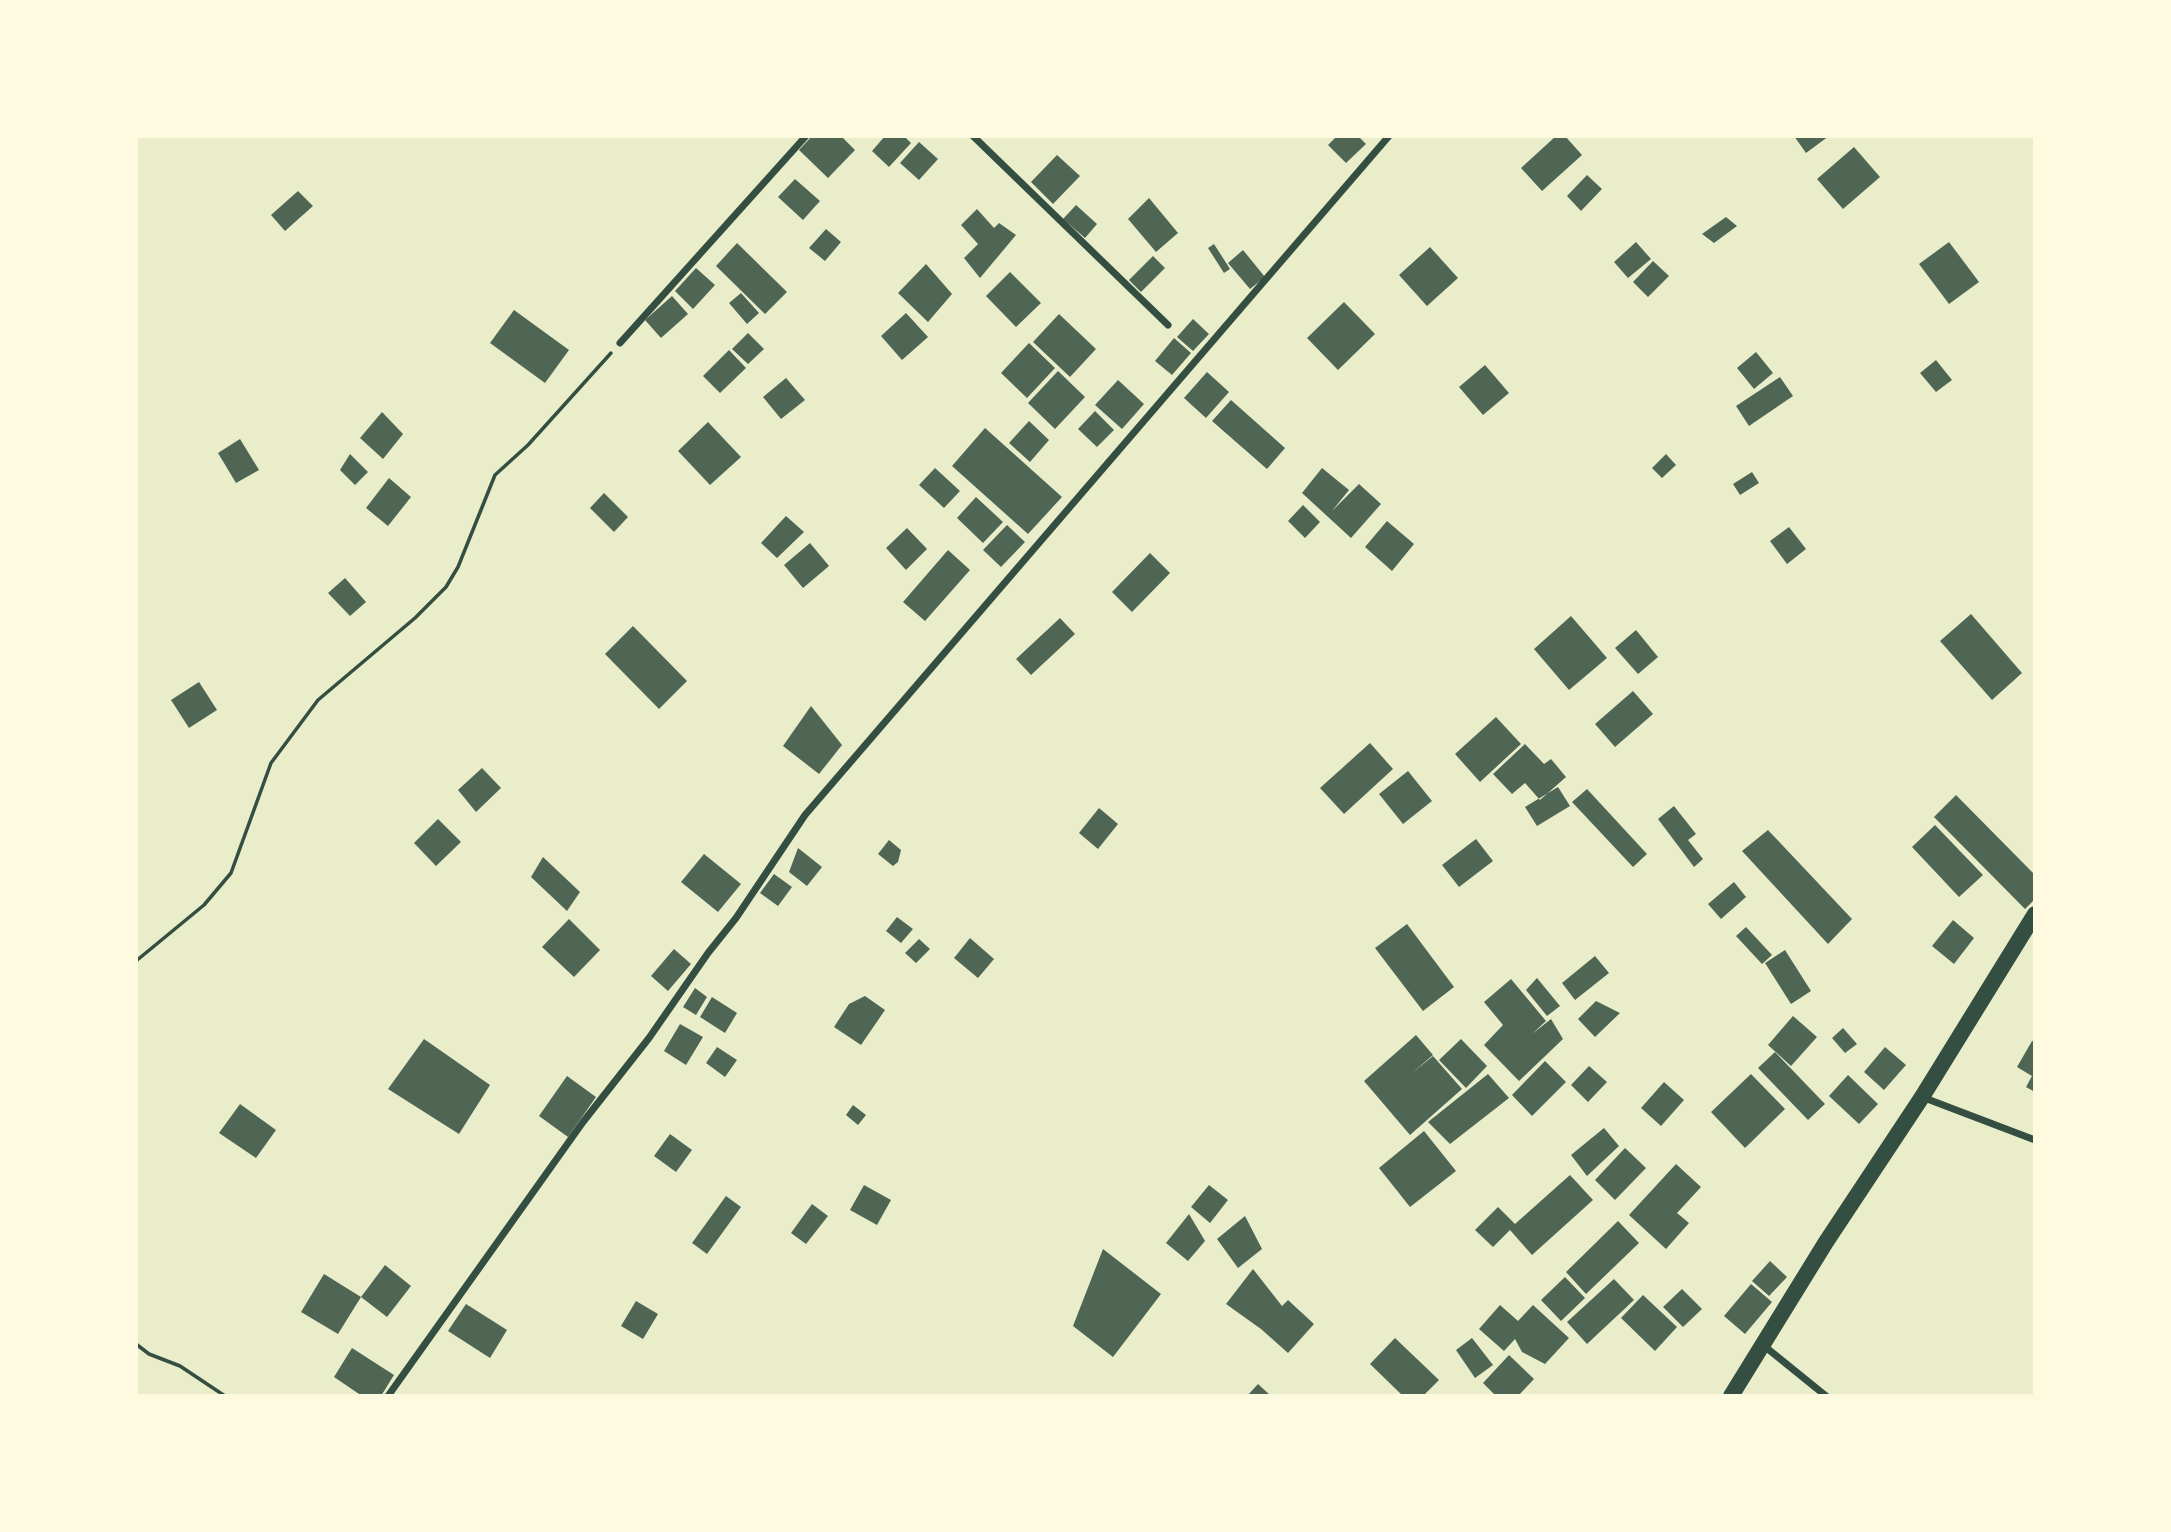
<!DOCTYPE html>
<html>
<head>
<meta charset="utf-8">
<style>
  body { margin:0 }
  #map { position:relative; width:2171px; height:1532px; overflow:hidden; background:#e9edc9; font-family:"Fira Sans",sans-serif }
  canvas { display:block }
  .frame { position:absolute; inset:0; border:138px solid #fefae0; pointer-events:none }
</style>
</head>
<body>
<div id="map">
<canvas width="2171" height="1532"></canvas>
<div class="frame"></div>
</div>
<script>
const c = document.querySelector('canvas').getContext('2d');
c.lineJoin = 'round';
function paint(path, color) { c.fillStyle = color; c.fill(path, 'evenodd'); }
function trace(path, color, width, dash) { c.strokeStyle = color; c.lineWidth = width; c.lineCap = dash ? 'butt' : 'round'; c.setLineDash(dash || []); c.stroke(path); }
paint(new Path2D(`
  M812,136H841L855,150L828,178L799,150Z
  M885,136H904L911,143L889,167L872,151Z
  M1337,136H1358L1366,144L1346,163L1328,145Z
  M1556,136H1565L1582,155L1542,191L1521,168Z
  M1794,136H1829L1806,153Z
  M919,142L938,159L919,180L900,163Z
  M1854,147L1880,177L1843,209L1817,179Z
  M1057,155L1080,176L1053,204L1031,182Z
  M1587,175L1602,189L1581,211L1567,196Z
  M795,179L820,201L803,220L778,197Z
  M298,191L313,206L285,231L271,215Z
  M1149,198L1178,233L1156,252L1128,219Z
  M1076,205L1097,224L1085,238L1063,219Z
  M977,209L994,228L999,223L1016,235L980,278L964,258L978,244L961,225Z
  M1726,217L1737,226L1714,243L1702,234Z
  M826,229L841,242L825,261L809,248Z
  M1636,242L1651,259L1628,278L1614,262Z
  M1949,242L1979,282L1949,304L1919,264Z
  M737,243L787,292L765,314L716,266Z
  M1214,244L1230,269L1224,273L1208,248Z
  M1430,247L1458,278L1427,306L1399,275Z
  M1243,250L1265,277L1250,289L1228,263Z
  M1153,256L1165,268L1141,292L1129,280Z
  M1653,261L1669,276L1648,297L1633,282Z
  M926,264L952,294L928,322L898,293Z
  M696,268L715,285L693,309L675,291Z
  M1010,272L1041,303L1016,327L986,296Z
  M741,293L759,313L747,324L729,303Z
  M672,296L688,314L661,338L645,320Z
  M1344,302L1375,334L1338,370L1307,338Z
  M514,310L569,350L545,383L490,343Z
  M906,313L928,337L902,360L881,336Z
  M1059,314L1096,349L1070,377L1033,342Z
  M1193,319L1209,334L1193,351L1177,337Z
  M748,333L764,349L748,364L732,349Z
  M1174,338L1191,353L1172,375L1155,361Z
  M1029,343L1055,368L1027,398L1001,373Z
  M729,350L746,368L720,393L703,376Z
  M1756,352L1773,373L1754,389L1737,368Z
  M1936,360L1952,380L1936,392L1920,373Z
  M1485,365L1509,393L1483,415L1459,387Z
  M1058,371L1085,397L1055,429L1028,403Z
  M1207,372L1229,392L1206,418L1184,398Z
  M1780,377L1793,396L1749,426L1736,406Z
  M786,378L805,400L781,419L763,397Z
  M1118,380L1144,404L1122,429L1095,405Z
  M1231,400L1285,448L1267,469L1212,421Z
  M1095,411L1114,430L1097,447L1078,429Z
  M382,412L403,434L383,459L360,438Z
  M1029,421L1049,440L1030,462L1009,443Z
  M708,422L741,457L710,485L678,451Z
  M985,428L1062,497L1028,534L952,466Z
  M240,439L259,470L236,483L218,453Z
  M350,454L368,472L355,485L340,470Z
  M1666,454L1676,465L1662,478L1652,468Z
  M935,468L960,491L944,508L919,485Z
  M1322,468L1349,490L1332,511L1359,484L1381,504L1351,538L1302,493Z
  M1752,472L1759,483L1740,495L1733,484Z
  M389,478L411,497L388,526L366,508Z
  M604,493L628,517L614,532L590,508Z
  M976,497L1003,522L983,543L957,518Z
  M1303,505L1320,522L1305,538L1288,521Z
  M786,516L804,532L777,558L761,543Z
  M1387,521L1414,544L1392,571L1365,547Z
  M1007,525L1025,542L1001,567L983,550Z
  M1789,527L1806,549L1787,564L1770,541Z
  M907,528L927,549L906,570L886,548Z
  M810,543L829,566L803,588L784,565Z
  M948,550L970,570L925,621L903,602Z
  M1150,553L1170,573L1132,612L1112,592Z
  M345,578L366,602L350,616L328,593Z
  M1971,614L2022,673L1992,700L1940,641Z
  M1571,616L1607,658L1569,690L1534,649Z
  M1060,618L1075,634L1031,675L1016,659Z
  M633,626L687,681L659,709L605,654Z
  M1636,630L1658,657L1638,674L1615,648Z
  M199,682L217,710L189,728L171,700Z
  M1633,691L1653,714L1615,747L1595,724Z
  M811,706L842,745L819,774L783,746Z
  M1496,717L1521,744L1480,782L1455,754Z
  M1370,743L1393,769L1344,814L1320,788Z
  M1525,744L1544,764L1551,759L1566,777L1540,800L1525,783L1512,794L1493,774Z
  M482,768L501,788L476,812L458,790Z
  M1408,771L1432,801L1403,824L1379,794Z
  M1558,787L1570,806L1537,826L1525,807Z
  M1587,789L1647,854L1633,867L1572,802Z
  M1956,795L2035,875V899L2025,909L1934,817Z
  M1674,806L1696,834L1688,840L1703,859L1694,867L1658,819Z
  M1099,808L1118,824L1098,849L1079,833Z
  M438,819L461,842L436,866L414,843Z
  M1935,825L1983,875L1959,897L1912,847Z
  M1768,830L1852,919L1828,944L1742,851Z
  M1476,839L1493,861L1459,887L1442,865Z
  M889,840L901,850L898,862L893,866L878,854Z
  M798,848L822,867L807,886L789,872Z
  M704,854L741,884L718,912L681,882Z
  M543,857L580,892L567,911L531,877Z
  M774,874L792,887L778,906L760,893Z
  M1734,882L1746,897L1721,919L1708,904Z
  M897,917L913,929L901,943L886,931Z
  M569,919L600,950L574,977L542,947Z
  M1953,920L1974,938L1954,964L1932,946Z
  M1407,924L1454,987L1423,1011L1375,948Z
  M1746,927L1772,955L1762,964L1736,936Z
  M970,938L994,959L978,978L954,958Z
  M919,939L930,949L916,963L905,953Z
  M674,949L691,964L668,991L651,976Z
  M1785,950L1811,991L1791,1004L1765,963Z
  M1595,956L1609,973L1575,1000L1562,983Z
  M1537,978L1560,1006L1547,1016L1526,990Z
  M1511,979L1546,1021L1532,1034L1551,1019L1563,1039L1519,1081L1484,1045L1503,1025L1484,1002Z
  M695,988L707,997L696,1015L683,1007Z
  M865,996L885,1010L861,1045L834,1027L849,1004Z
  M712,997L737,1013L725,1033L700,1017Z
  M1596,1001L1620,1013L1595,1037L1578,1019Z
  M1793,1016L1817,1037L1791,1066L1768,1045Z
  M680,1024L703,1037L686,1065L664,1051Z
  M1843,1028L1857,1044L1845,1053L1832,1038Z
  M1416,1035L1433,1055L1411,1074L1433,1056L1462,1089L1410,1135L1364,1081Z
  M424,1039L490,1085L459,1134L388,1089Z
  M1461,1039L1487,1066L1466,1088L1439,1060Z
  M2032,1041L2035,1042V1092L2026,1087L2032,1076L2017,1067Z
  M717,1047L737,1060L725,1077L706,1063Z
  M1885,1047L1906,1065L1884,1090L1864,1072Z
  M1775,1052L1825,1104L1808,1120L1758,1068Z
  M1545,1061L1566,1082L1532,1116L1512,1095Z
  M1589,1066L1607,1082L1588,1102L1571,1085Z
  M1488,1074L1509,1098L1450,1144L1428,1122Z
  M1751,1074L1785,1109L1745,1148L1711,1112Z
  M1848,1075L1878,1104L1859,1124L1829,1096Z
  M567,1076L596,1097L568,1137L539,1116Z
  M1664,1082L1684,1100L1661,1126L1641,1108Z
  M240,1104L276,1130L256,1158L219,1133Z
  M853,1105L866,1115L858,1125L846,1115Z
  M1604,1128L1619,1146L1587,1176L1571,1155Z
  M1424,1131L1456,1171L1410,1207L1379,1168Z
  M670,1134L692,1150L676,1172L654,1156Z
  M1625,1148L1646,1168L1615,1200L1595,1180Z
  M1676,1164L1701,1187L1677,1213L1689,1223L1666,1249L1629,1215Z
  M1570,1175L1593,1200L1532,1255L1510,1230L1493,1247L1475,1230L1498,1207L1515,1224Z
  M864,1185L891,1200L877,1225L850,1210Z
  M1209,1185L1228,1200L1210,1223L1191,1207Z
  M726,1196L741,1207L707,1254L692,1243Z
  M812,1204L828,1216L806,1244L791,1233Z
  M1189,1214L1205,1241L1188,1261L1166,1243Z
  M1245,1216L1262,1249L1238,1268L1217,1239Z
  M1618,1221L1639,1243L1586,1294L1566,1272Z
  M1103,1249L1161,1294L1113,1357L1073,1326Z
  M1770,1261L1787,1277L1769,1296L1752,1281Z
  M385,1265L411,1286L387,1317L361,1297Z
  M1253,1269L1282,1306L1288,1300L1314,1324L1288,1353L1261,1329L1226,1304Z
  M324,1274L361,1297L338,1334L301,1312Z
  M1565,1277L1585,1298L1561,1321L1541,1300Z
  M1614,1279L1634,1300L1587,1344L1567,1322Z
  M1751,1284L1772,1302L1745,1334L1724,1316Z
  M1682,1289L1702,1309L1683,1327L1663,1307Z
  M1643,1295L1677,1327L1655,1351L1621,1318Z
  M636,1301L658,1314L643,1339L621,1326Z
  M466,1304L507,1330L490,1358L448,1331Z
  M1500,1305L1518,1321L1533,1305L1569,1338L1545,1364L1522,1352L1515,1339L1504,1351L1479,1329Z
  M1395,1338L1439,1380L1423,1396H1403L1370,1364Z
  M1472,1338L1493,1365L1475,1378L1456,1350Z
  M352,1348L394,1375L381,1396H362L334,1377Z
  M1509,1355L1534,1379L1518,1396H1496L1483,1383Z
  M1258,1384L1271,1396H1247Z`), '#4f6655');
trace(new Path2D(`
  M136,961L204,905L231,873L271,763L318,700L415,618L446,587L458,567L495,475L528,445L611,353
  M136,1344L149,1354L180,1366L225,1396`), '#344e41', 3.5);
trace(new Path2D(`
  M973,136L1168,325
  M620,343L806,136
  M1922,1097L2035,1140
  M1763,1345L1826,1396
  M388,1396L583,1122L649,1038L708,953L736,918L805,815L1389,136`), '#344e41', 7);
trace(new Path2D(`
  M1731,1396L1826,1242L1922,1097L2035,914`), '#344e41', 16);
</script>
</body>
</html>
